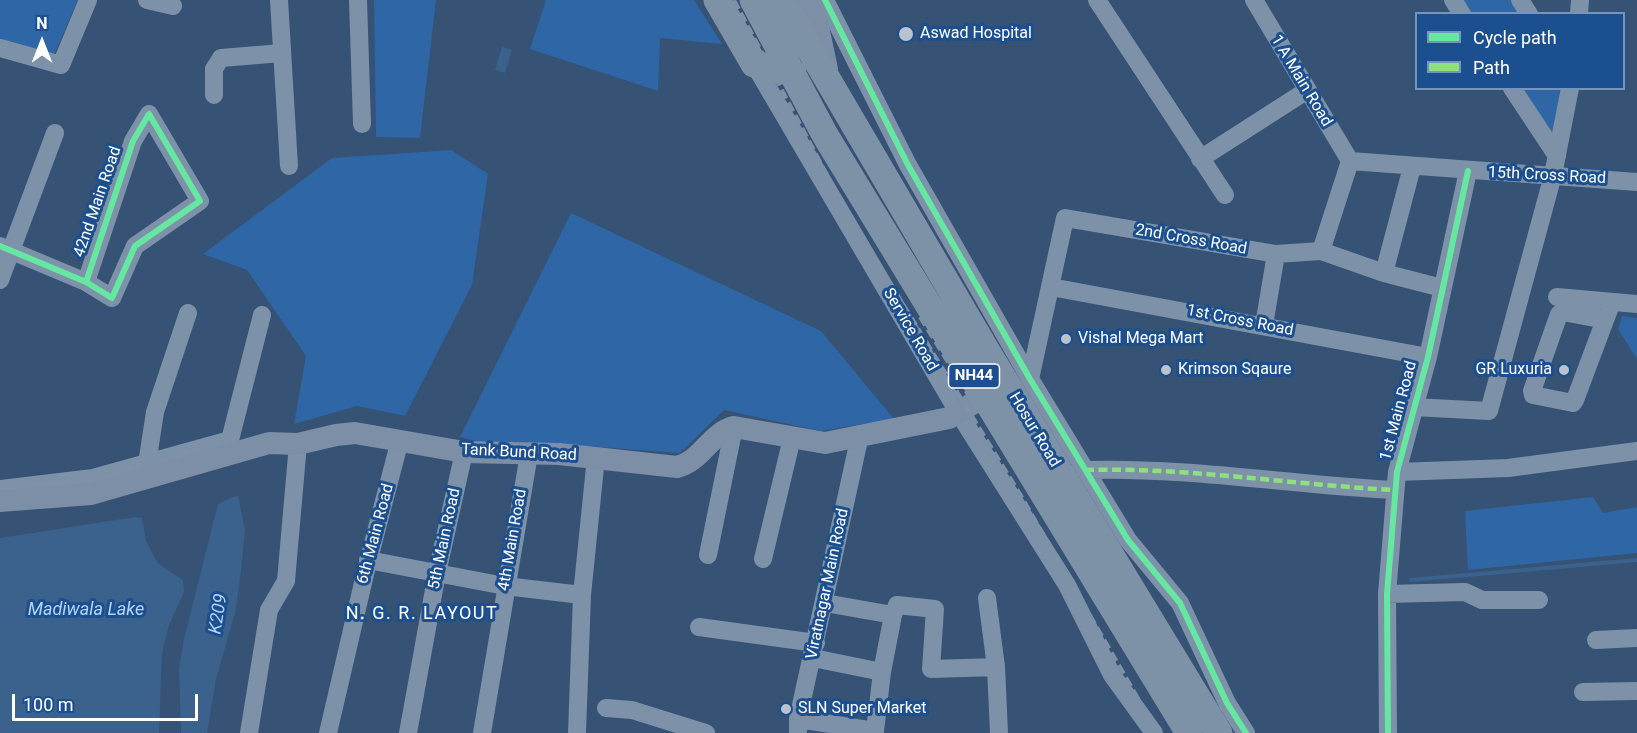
<!DOCTYPE html>
<html>
<head>
<meta charset="utf-8">
<style>
  body { margin:0 }
  #map { position:relative; width:1637px; height:733px; overflow:hidden; background:#365274; font-family:Roboto,sans-serif }
  canvas { display:block }
  .legend { position:absolute; left:1415px; top:12px; width:210px; height:78px; box-sizing:border-box; background:#1b4f8f; border:2px solid #7695bc; margin:0; padding:8px 10px; list-style:none; font-size:18px; color:#fff }
  .legend li { display:flex; align-items:center; gap:12px; height:30px }
  .legend b { width:30px; border:2px solid #7695bc }
  .north { position:absolute; left:12px; top:12px; width:60px; height:60px; -webkit-text-stroke:4px #1b4f8f; paint-order:stroke; rotate:0deg; font-size:16px; font-weight:700; line-height:24px; text-align:center; color:#fff }
  .north::after { content:''; display:block; margin:auto; width:21px; height:27px; background:#fff; clip-path:polygon(50% 0,100% 100%,50% 72%,0 100%) }
  .scale { position:absolute; left:12px; top:694px; width:186px; height:27px; box-sizing:border-box; border:3px solid #fff; border-top:0; padding-left:8px; font-size:18px; line-height:21px; white-space:nowrap; color:#fff; -webkit-text-stroke:4px #1b4f8f; paint-order:stroke }
</style>
</head>
<body>
<div id="map">
<canvas width="1637" height="733"></canvas>
<ul class="legend">
<li><b style="height:8px;background:#66e7a1"></b>Cycle path</li>
<li><b style="height:8px;background:#8de07e"></b>Path</li>
</ul>
<div class="north">N</div>
<div class="scale">100 m</div>
</div>
<script>
const c = document.querySelector('canvas').getContext('2d');
c.lineJoin = 'round';
function paint(path, color) { c.fillStyle = color; c.fill(path, 'evenodd'); }
function trace(path, color, width, dash) { c.strokeStyle = color; c.lineWidth = width; c.lineCap = dash ? 'butt' : 'round'; c.setLineDash(dash || []); c.stroke(path); }
function write(font, color, halo, rows, align = 'center') {
  c.font = font + ' Roboto,sans-serif'; c.lineWidth = 6; c.setLineDash([]); c.textBaseline = 'middle'; c.strokeStyle = halo; c.fillStyle = color; for (const [text, x, y, turn = 0] of rows) {
    c.save(); c.translate(x, y); c.rotate((+turn || 0) * Math.PI / 180); c.textAlign = isNaN(turn) ? turn : align; if (halo) c.strokeText(text, 0, 0); c.fillText(text, 0, 0); c.restore();
  }
}
paint(new Path2D(`
  M0,0H78L54,55L0,40Z
  M374,0H436L420,138L376,137Z
  M546,0H694L722,44L660,38L658,91L530,49Z
  M1459,0H1513L1522,13H1468Z
  M1519,89H1560L1554,138Z
  M451,150L488,174L472,285L405,416L357,406L294,424L306,356L247,270L203,254L332,158Z
  M571,213L821,331L894,419L820,431L724,410L680,453L559,444L496,446L460,437Z
  M1622,316L1637,318V359L1618,329Z
  M1593,497L1603,513L1637,507V553L1468,570L1465,511Z`), '#2f66a5');
paint(new Path2D(`
  M502,47L512,50L505,73L495,70Z
  M238,495L245,530L241,571L236,609L216,679L207,733H181L179,668L184,639L218,504Z
  M135,517L142,518L146,541L158,563L183,580L184,592L169,625L162,653L159,733H0V538Z`), '#3b618d');
trace(new Path2D(`
  M1411,580L1637,560`), '#3b618d', 4);
trace(new Path2D(`
  M147,0L173,6
  M279,0L289,166
  M358,0L362,124
  M825,0L908,165L1030,379L1128,540L1180,603L1227,703L1246,733
  M1097,0L1225,195
  M1254,0L1350,161
  M1453,0L1462,14
  M1520,0L1529,14
  M1579,14L1580,0
  M0,48L61,65L88,0
  M754,64L958,412L1067,585L1112,675L1154,733
  M1512,88L1557,156
  M214,95V69L221,58L282,53
  M1200,159L1306,91
  M1350,161L1637,182
  M0,246L86,282L112,298L135,246L200,201L149,114L133,141L86,282
  M1321,251L1350,161
  M1384,273L1412,167
  M0,280L55,133
  M1051,287L1428,357
  M1557,297L1637,304
  M1605,320L1563,312L1559,314L1532,391L1533,395L1573,403L1575,400L1605,320L1612,302
  M1264,325L1276,254
  M1030,379L1065,218L1276,254L1321,251L1384,273L1442,288
  M1414,407L1489,411L1553,175L1570,88
  M147,464L155,412L188,313
  M1085,470C1189,467 1292,485 1395,490
  M1397,472L1508,468L1637,451
  M0,489L93,478L230,440L262,315
  M708,555L734,427
  M763,559L792,438
  M368,560L505,586L582,595
  M1387,594L1465,592L1482,600H1539
  M987,598L996,667
  M825,603L893,615L897,605L935,609L931,669L996,667L999,733
  M699,627L816,643
  M1596,640L1637,638
  M882,672L893,615
  M1583,692L1637,691
  M606,708L632,710L706,733
  M798,719L875,731L882,672L813,658
  M249,733L269,610L286,581L298,444
  M328,733L366,570L400,440
  M408,733L437,573L464,452
  M482,733L529,454
  M577,733L582,595L596,457
  M798,733V719L860,435
  M1388,733L1387,594L1397,472L1428,357L1468,171`), '#7d92a8', 18);
trace(new Path2D(`
  M805,0L817,22L827,69
  M0,501L91,494L269,443L298,444L336,435L355,433L464,452L559,454L677,467C702,461 710,433 734,427L825,443L949,418L985,396`), '#7d8ea7', 22);
trace(new Path2D(`
  M717,0L754,64L793,73
  M753,0L825,135L1189,733
  M781,0L988,353L1219,733`), '#7e92a7', 27);
trace(new Path2D(`
  M734,0L850,218L1020,494L1158,733
  M920,317L980,414`), '#7e92a7', 4, [10, 4.5]);
trace(new Path2D(`
  M1085,470C1189,467 1292,485 1395,490`), '#8de07e', 4.5, [9, 4.5]);
trace(new Path2D(`
  M825,0L908,165L1030,379L1128,540L1180,603L1227,703L1246,733
  M0,246L86,282L112,298L135,246L200,201L149,114L133,141L86,282
  M1388,733L1387,594L1397,472L1428,357L1468,171`), '#66e7a1', 6);
for (const [x, y, r, color] of [
  [906,34,8,"#b9c2ce"],
  [1066,339,6,"#b9c2ce"],
  [1166,370,6,"#b9c2ce"],
  [1564,370,6,"#b9c2ce"],
  [786,709,6,"#b9c2ce"]
]) { const dot = new Path2D(); dot.arc(x, y, r, 0, 2 * Math.PI); c.fillStyle = color; c.fill(dot); trace(dot, '#1b4f8f', 2); }
for (const [x, y, w] of [
  [974,376,51]
]) { const box = new Path2D(); box.roundRect(x - w / 2, y - 12, w, 24, 4.5); c.fillStyle = '#1b4f8f'; c.fill(box); trace(box, '#fff', 1.5); }
write('bold 15px', '#fff', null, [
  ["NH44",974,376]
]);
write('16px', '#fff', '#1b4f8f', [
  ["Aswad Hospital",920,34],
  ["Vishal Mega Mart",1078,339],
  ["Krimson Sqaure",1178,370],
  ["GR Luxuria",1552,370,"right"],
  ["SLN Super Market",798,709]
], 'left');
write('16px', '#fff', '#1b4f8f', [
  ["1 A Main Road",1301,81,59],
  ["15th Cross Road",1547,176,3],
  ["42nd Main Road",98,202,-71],
  ["2nd Cross Road",1191,240,10],
  ["1st Cross Road",1240,321,11],
  ["Service Road",910,330,60],
  ["1st Main Road",1399,411,-75],
  ["Hosur Road",1034,430,59],
  ["Tank Bund Road",519,453,3],
  ["6th Main Road",376,534,-75],
  ["5th Main Road",445,539,-78],
  ["4th Main Road",513,540,-80],
  ["Viratnagar Main Road",828,584,-78]
]);
write('italic 18px', '#b5d3f5', '#1b4f8f', [
  ["Madiwala Lake",86,610],
  ["K209",219,614,-81]
]);
c.letterSpacing = '1.5px';
write('18px', '#fff', '#1b4f8f', [
  ["N. G. R. LAYOUT",422,614]
]);
c.letterSpacing = '0px';
</script>
</body>
</html>
